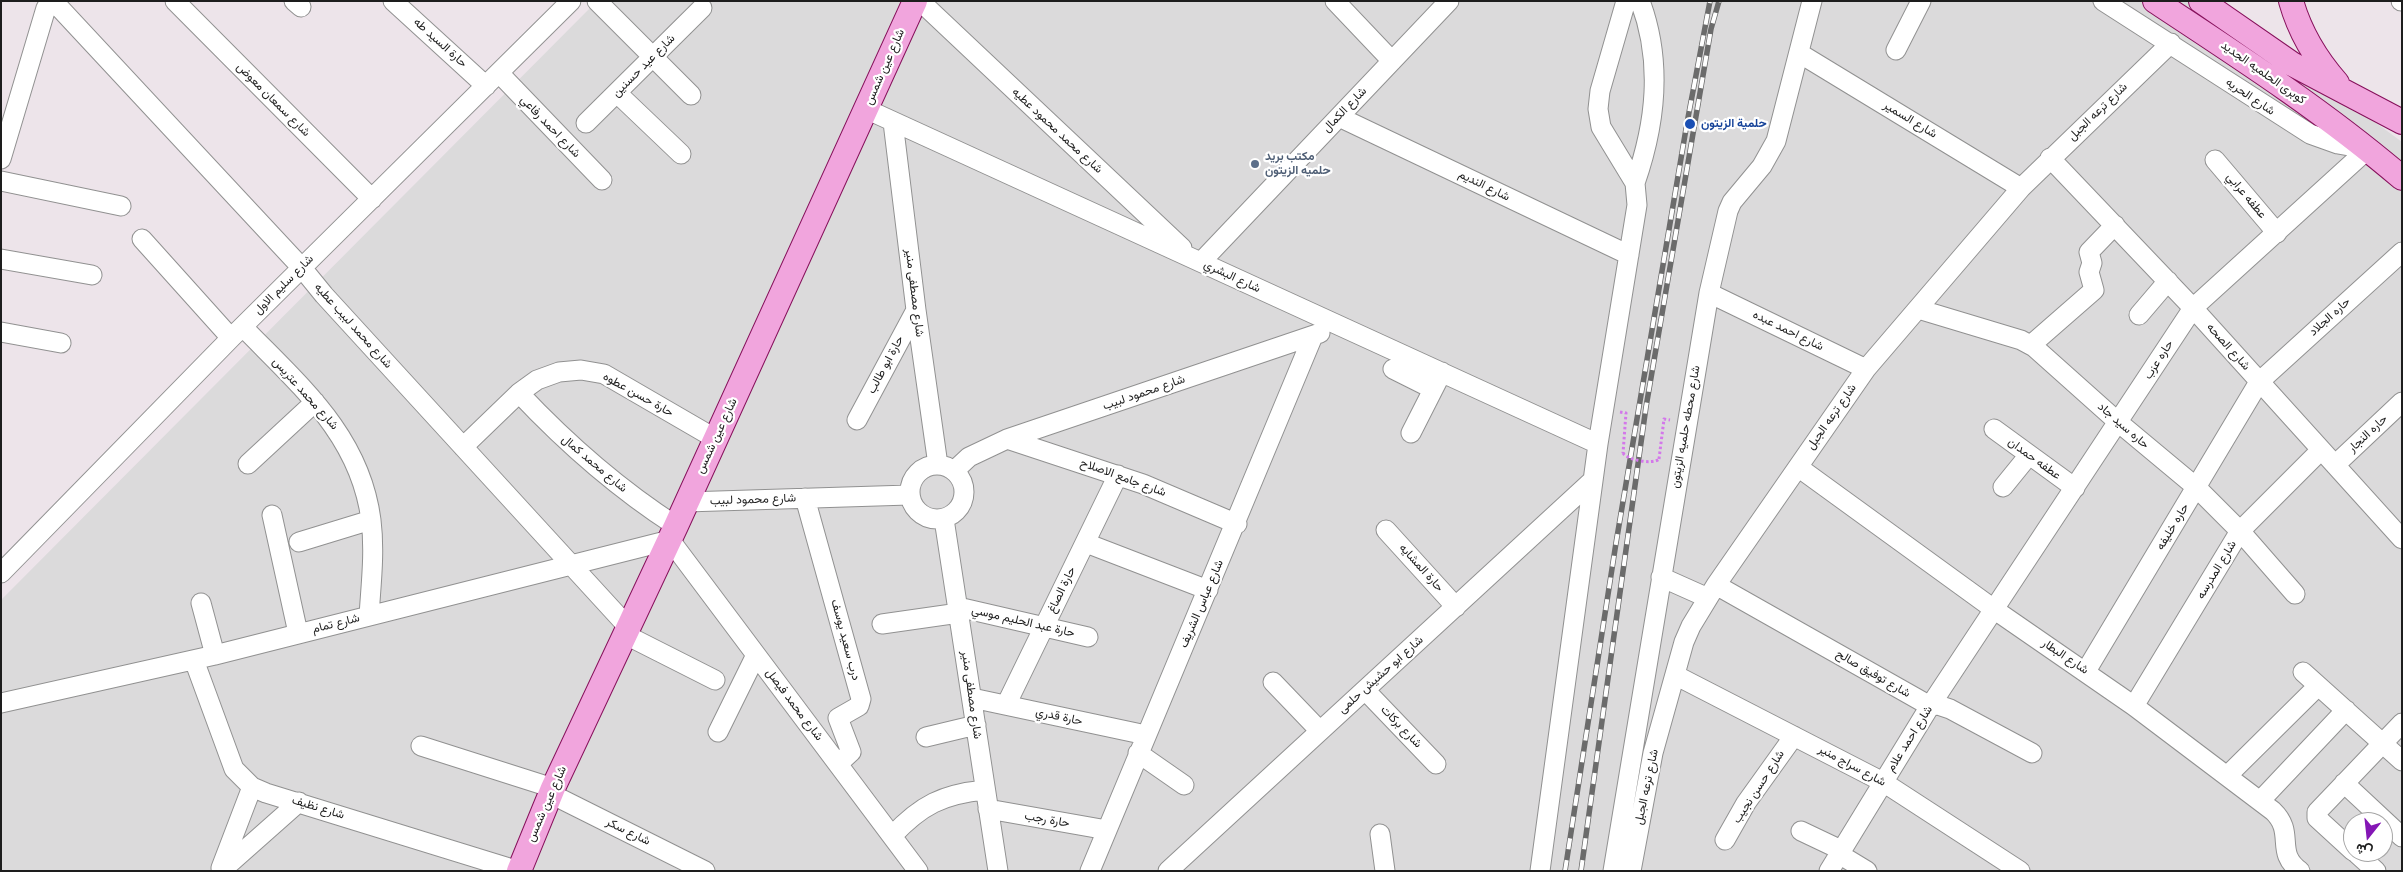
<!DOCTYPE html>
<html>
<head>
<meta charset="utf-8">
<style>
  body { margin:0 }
  #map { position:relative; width:2403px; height:872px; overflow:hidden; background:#ede4ea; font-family:Poppins,Vazirmatn,sans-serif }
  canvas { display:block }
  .frame { position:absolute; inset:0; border:2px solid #1d1d1d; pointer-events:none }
  .north { position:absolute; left:2343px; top:812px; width:50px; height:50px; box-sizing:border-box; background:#fff; border:1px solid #a5a5a5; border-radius:50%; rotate:196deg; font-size:14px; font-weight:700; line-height:20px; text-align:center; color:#1d1d1d }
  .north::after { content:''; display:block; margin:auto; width:18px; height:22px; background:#8416b5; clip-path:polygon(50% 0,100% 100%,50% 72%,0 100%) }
</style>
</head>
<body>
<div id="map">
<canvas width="2403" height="872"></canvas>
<div class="frame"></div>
<div class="north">ش</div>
</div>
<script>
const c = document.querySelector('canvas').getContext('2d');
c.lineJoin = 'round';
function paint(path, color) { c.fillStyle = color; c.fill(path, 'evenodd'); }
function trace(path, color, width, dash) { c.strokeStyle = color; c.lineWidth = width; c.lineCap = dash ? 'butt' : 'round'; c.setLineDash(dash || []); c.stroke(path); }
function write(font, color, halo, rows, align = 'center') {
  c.font = font + ' Poppins,Vazirmatn,sans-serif'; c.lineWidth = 4.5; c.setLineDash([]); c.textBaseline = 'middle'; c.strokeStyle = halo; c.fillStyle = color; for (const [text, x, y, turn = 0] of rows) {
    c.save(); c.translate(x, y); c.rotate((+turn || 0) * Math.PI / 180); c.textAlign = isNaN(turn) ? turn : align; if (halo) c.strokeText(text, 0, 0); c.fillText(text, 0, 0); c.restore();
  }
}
paint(new Path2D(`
  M597,1H2202L2288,58L2402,142V871H1V600ZM2353,822H2383V852H2353Z`), '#dbdadb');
const minor = new Path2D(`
  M175,1L372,199
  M294,1L301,7
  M393,1L486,86
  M597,1L691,95
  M920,1L1182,248
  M1335,1L1392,61
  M2103,1L2310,134L2338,144L2366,149
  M2401,1H2402
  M1896,50L1921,1
  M1799,53L2021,188
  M499,73L602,180
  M617,93L681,154
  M866,109L1598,444
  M1339,117L1629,255
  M893,122L916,310L938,465
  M586,123L702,8
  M2050,158L2193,308L2402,539
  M1,159L46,8L57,5L302,268L324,295L629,628
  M2215,160L2277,233
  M1,181L121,206
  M1635,183C1656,123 1663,62 1640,1
  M142,239L231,338
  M1,259L92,275
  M1201,262L1449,1
  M1709,293L1866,369
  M1918,309L2021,340L2034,347L2118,422L2196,487L2240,531L2295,594
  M2139,315L2168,281
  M243,327C299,385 360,435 371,520C375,552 371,584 369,616
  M1,332L61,343
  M2031,345L2094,290L2089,272L2092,263L2089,252L2115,225
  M1393,369L1433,389
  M519,393C567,444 617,488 676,526
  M857,420L916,310
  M1994,429L2075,488
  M1411,433L1442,372
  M1007,439L1143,484L1237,524
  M463,447L519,393L537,380L559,372L581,370L604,374L716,439
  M248,464L315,402
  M910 492a27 27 0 1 1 54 0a27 27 0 1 1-54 0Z
  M2335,465L2402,402
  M1798,467L1995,610L2134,706L2273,811C2296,833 2274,852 2300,871
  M954,471L969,457L1007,439L1320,333
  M2003,487L2029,455
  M805,498L861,699L859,706L838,718L851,752L838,764
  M686,502L909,495
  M272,515L298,633
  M944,519L998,871
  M1386,530L1456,607
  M299,542L371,520
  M1086,543L1208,590
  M1,573L231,338L571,1
  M1661,577L1708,598
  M1716,585L1930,706L1938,705L1950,709L2032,753
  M201,603L215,655
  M958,607L1088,637
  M882,624L959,613
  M626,635L715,680
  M194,660L234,769L252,787L266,793L519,871
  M2086,671L2259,382L2402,252
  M2303,672L2402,761
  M1675,675L1883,782L2020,871
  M1273,682L1320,731
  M1365,690L1436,764
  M972,698L1146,735
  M1,703L215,655L670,540L918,871
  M1006,705L1118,475
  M2134,706L2240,531L2321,450
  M718,732L756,655
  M926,737L976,725
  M421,746L553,788
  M1138,753L1184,785
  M2227,776L2318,686
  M2344,783L2402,837
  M551,794L705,871
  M2260,801L2346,710
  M988,809L1107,830
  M1801,831L1841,850
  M1380,834L1385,871
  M892,836C921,805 943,794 985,790
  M1725,840L1746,803L1794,736
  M2353,851L2317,818V812L2402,723
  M2355,852L2376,871
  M1839,854L1867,871
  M221,868L252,787
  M221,871L299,802
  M1090,871L1313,336
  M1168,871L1593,480
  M1540,871L1598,444L1637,205L1635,183L1601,127L1598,109L1600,91L1626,1
  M1613,871L1709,293L1728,211L1732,202L1762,166L1776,141L1812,1
  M1631,871L1653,753L1684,642L1691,626L1716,585L1866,369L2021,188L2171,43
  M1829,871L1930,706L2193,308L2368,149`);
const major = new Path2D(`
  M2155,1C2240,57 2325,112 2402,178
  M2201,1L2292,64L2402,122
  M2291,1C2300,33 2315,58 2337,83
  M519,871L553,788L676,526L915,1`);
trace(minor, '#919191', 21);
trace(major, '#86105b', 26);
trace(new Path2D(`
  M1620,412L1626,413L1623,453
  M1659,459L1664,419L1670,420`), '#d378ea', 3, [2.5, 2.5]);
trace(minor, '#fff', 19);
trace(major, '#f1a5dd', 24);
const rail = new Path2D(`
  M1565,871L1616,543L1687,123L1710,1
  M1581,871L1646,407L1711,29L1719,1`);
trace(rail, '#6b6b6b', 5.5);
trace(rail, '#fff', 4, [11]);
trace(new Path2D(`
  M1623,453C1627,460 1653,465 1659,459`), '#d378ea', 3, [2.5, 2.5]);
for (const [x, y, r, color] of [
  [1690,124,6,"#1a4fb4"],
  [1255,164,5,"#5c6f8a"]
]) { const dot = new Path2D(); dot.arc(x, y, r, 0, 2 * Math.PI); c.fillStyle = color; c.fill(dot); trace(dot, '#fff', 2); }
write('12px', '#1d1d1d', '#fff', [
  ["حارة السيد طه",440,43,42],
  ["شارع عيد حسنين",644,66,-45],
  ["شارع عين شمس",885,67,-66],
  ["كوبرى الحلميه الجديد",2263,73,35],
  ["شارع الحريه",2250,97,34],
  ["شارع سمعان معوض",273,100,45],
  ["شارع الكمال",1345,110,-46],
  ["شارع ترعه الجبل",2098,112,-44],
  ["شارع السمير",1910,120,31],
  ["شارع احمد رفاعي",550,127,46],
  ["شارع محمد محمود عطيه",1057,131,43],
  ["شارع النديم",1484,186,26],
  ["عطفه عرابي",2246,196,50],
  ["شارع البشري",1232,277,25],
  ["شارع سليم الاول",284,285,-45],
  ["شارع مصطفى منير",914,293,83],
  ["حاره الجلاد",2330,317,-42],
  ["شارع محمد لبيب عطيه",353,326,48],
  ["شارع احمد عبده",1788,331,26],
  ["شارع الصحه",2228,347,48],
  ["حاره عزب",2159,360,-57],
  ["حارة ابو طالب",886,365,-62],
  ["شارع محمود لبيب",1144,393,-19],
  ["شارع محمد عتريس",305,394,48],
  ["حارة حسن عطوه",638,395,29],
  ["شارع ترعه الجبل",1832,417,-55],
  ["حاره سيد جاد",2123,426,41],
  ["شارع محطه حلميه الزيتون",1686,427,-80],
  ["حاره النجار",2368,434,-43],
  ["شارع عين شمس",717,436,-65],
  ["عطفه حمدان",2034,459,36],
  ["شارع محمد كمال",594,464,40],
  ["شارع جامع الاصلاح",1123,478,20],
  ["شارع محمود لبيب",753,500,-2],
  ["حاره خليفه",2173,527,-59],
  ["حارة المشايه",1421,568,48],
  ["شارع المدرسه",2217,570,-59],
  ["حارة الصاغ",1062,590,-64],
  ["شارع عباس الشريف",1202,604,-67],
  ["حارة عبد الحليم موسي",1023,622,13],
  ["شارع تمام",336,624,-14],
  ["درب سعيد يوسف",845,640,75],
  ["شارع البطار",2065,657,34],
  ["شارع توفيق صالح",1873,674,30],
  ["شارع ابو حشيش حلمى",1381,675,-42],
  ["شارع مصطفى منير",971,695,82],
  ["شارع محمد فيصل",794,705,53],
  ["حارة قدري",1059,717,12],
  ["شارع بركات",1401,727,46],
  ["شارع احمد علام",1910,739,-58],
  ["شارع سراج منير",1852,766,28],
  ["شارع ترعه الجبل",1647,787,-78],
  ["شارع حسن نجيب",1759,787,-57],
  ["شارع عين شمس",547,804,-66],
  ["شارع نظيف",318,808,17],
  ["حارة رجب",1047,820,10],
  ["شارع سكر",628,832,26]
]);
write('bold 12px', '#164399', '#fff', [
  ["حلمية الزيتون",1701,124]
], 'left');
write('bold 12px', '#4e5e75', '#fff', [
  ["مكتب بريد",1265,157],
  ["حلميه الزيتون",1265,171]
], 'left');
</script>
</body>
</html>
